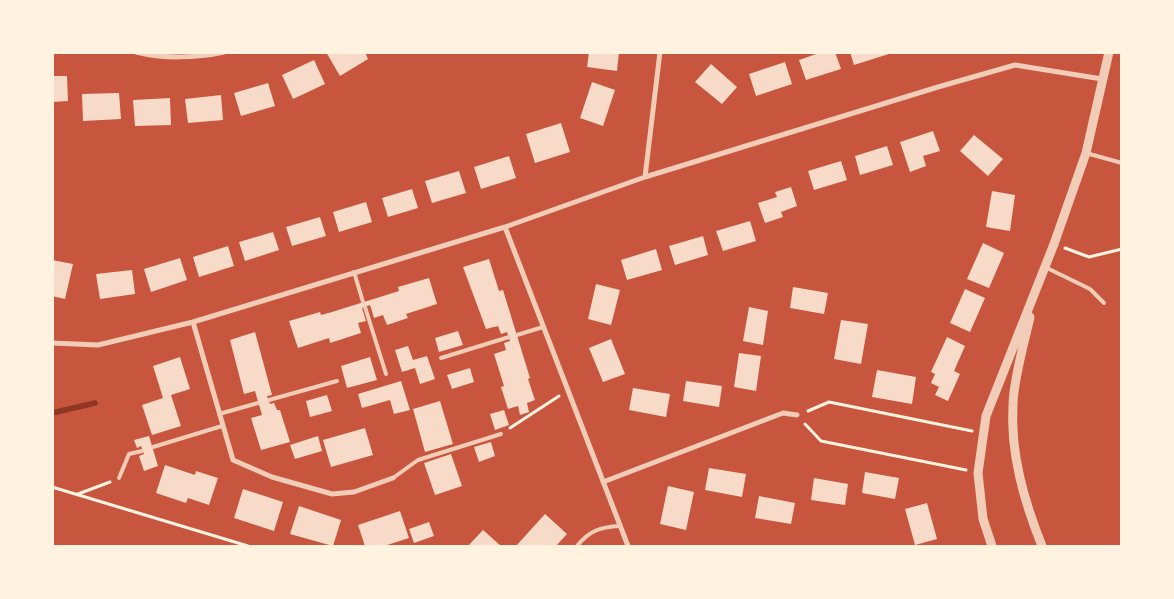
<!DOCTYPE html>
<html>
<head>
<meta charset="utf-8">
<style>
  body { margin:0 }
  #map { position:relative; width:1174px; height:599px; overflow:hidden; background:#c8553d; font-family:Raleway,sans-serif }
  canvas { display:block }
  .frame { position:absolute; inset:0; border:54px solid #fff3e0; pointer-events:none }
</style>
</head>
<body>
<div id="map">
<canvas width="1174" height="599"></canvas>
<div class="frame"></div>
</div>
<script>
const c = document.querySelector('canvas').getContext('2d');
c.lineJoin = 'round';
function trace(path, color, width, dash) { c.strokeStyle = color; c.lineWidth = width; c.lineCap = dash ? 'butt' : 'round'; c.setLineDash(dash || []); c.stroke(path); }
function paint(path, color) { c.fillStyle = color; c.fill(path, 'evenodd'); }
trace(new Path2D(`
  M52,413L95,403`), '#8f3625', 5.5);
paint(new Path2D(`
  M326,52H365L368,59L340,76Z
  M589,52H619L617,71L587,67Z
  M822,52H835L841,69L806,80L799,60Z
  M850,52H892V53L854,65Z
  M314,60L325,84L293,99L282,75Z
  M785,62L792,84L756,96L749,74Z
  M711,64L737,87L722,104L695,82Z
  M52,76H67L68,101L52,102Z
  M592,82L615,90L603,126L580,118Z
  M268,83L275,106L241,116L234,93Z
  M119,93L121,119L83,121L82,94Z
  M221,95L223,120L188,123L185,99Z
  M170,98L171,125L135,126L133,100Z
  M561,123L570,152L535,163L526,134Z
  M933,131L940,151L923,156L926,166L910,172L900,142Z
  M974,135L1003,159L988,176L960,151Z
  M887,146L893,165L860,175L855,156Z
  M509,156L516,178L481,189L474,167Z
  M841,161L847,180L814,190L808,171Z
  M459,171L466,193L432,203L425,181Z
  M791,187L797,206L781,212L783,217L765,223L758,203L777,197L775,192Z
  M412,189L418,208L388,217L382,198Z
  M992,191L1015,195L1010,231L986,227Z
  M366,202L372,222L339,232L333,212Z
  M320,217L326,236L292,246L286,227Z
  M750,221L756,241L723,251L716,231Z
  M273,232L279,250L245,261L239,242Z
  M703,236L708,255L675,265L669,246Z
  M983,243L1004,253L989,288L967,279Z
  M228,246L234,266L199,277L193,257Z
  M656,249L662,270L627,280L621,260Z
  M180,258L187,280L151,292L144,269Z
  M489,259L499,291L503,290L530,378L528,379L535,400L527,403L529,412L520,415L518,406L508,409L501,387L504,386L494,354L506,350L504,343L510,341L507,332L501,334L498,326L486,329L463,267Z
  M52,260L73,264L65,299L52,296Z
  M132,270L135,294L100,299L96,274Z
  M429,278L437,304L406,314L408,318L387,325L383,315L374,318L370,305L362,308L366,321L358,323L361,333L330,343L329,338L298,348L289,321L320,312L321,315L332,312L399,291L398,287Z
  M596,284L620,290L611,325L588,319Z
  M793,287L828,293L824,314L790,308Z
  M965,289L985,298L970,332L950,323Z
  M749,307L768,311L763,345L743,341Z
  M841,320L868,324L861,364L834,359Z
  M458,331L463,345L439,352L435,338Z
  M255,332L272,395L267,396L270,404L274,403L277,410H280L290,442L261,450L251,418L262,415L255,391L244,394L230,340Z
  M947,337L965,346L954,371L960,374L948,401L935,395L939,387L931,383L935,374L931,372Z
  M611,339L625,374L603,382L589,348Z
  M408,346L413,360L427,356L435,379L420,384L415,368L402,372L395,350Z
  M739,353L761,356L756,391L734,387Z
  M180,357L190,389L171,395L181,426L152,435L142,405L163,398L153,366Z
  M370,357L377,380L347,388L341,366Z
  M470,368L474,382L452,389L447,375Z
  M877,370L916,377L912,404L872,397Z
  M401,381L410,410L394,414L390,400L362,408L358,394Z
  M686,381L722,386L719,407L683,401Z
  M633,388L670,394L666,417L629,410Z
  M327,395L332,411L310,417L306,401Z
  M440,401L453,444L425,452L413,409Z
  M504,410L509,425L495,430L490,414Z
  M365,428L373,455L331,467L323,440Z
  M149,436L158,466L144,471L139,456L144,454L141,446L137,448L134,440Z
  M318,436L322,451L295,459L290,445Z
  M491,442L495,456L479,462L474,447Z
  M451,454L462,486L435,495L424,463Z
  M165,465L195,475L196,471L218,478L209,505L188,498L186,503L156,493Z
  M709,468L746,474L742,497L705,490Z
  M865,472L899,478L895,499L862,493Z
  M814,478L848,484L845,505L811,500Z
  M668,486L694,492L686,530L660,524Z
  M243,489L283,502L274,531L234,518Z
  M759,496L795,503L791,524L755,518Z
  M927,503L937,539L915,545L905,509Z
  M299,506L341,520L333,546L290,534Z
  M400,511L409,538L384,546H365L358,525Z
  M545,514L567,534L556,546H516Z
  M429,522L434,536L414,543L409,529Z
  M483,530L501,546H468Z`), '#f7dbc8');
trace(new Path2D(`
  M1065,248L1089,257L1122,249
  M808,411L829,402L972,431
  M805,424L821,441L966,470
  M510,428L559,396
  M52,487L248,546
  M78,494L110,482`), '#fff3e0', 3);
trace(new Path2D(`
  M1086,153L1122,163
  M1045,267L1090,289L1104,303
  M354,272L363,302
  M365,307L386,374
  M517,335L543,327
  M441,358L509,337
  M269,400L337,381
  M219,414L258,403
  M153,447L222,426
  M119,478L129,454L142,451
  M393,478L418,460L501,434
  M577,546C589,531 600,527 620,526`), '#f1ccb7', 4);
trace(new Path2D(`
  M136,52C163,59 197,58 224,52
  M645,177L660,52
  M505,227L628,546
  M193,322L233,460L272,477L332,494L354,492L393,478
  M52,343L98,345L193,322L505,227L645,177L938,87L1015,65L1102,79
  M603,482L783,413L797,415`), '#f1ccb7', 5);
trace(new Path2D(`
  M1030,317C1024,344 1014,377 1013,404C1010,453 1024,501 1042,546
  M992,546L983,519L978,473L986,416L1054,244L1086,153L1109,52`), '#f1ccb7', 9);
</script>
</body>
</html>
